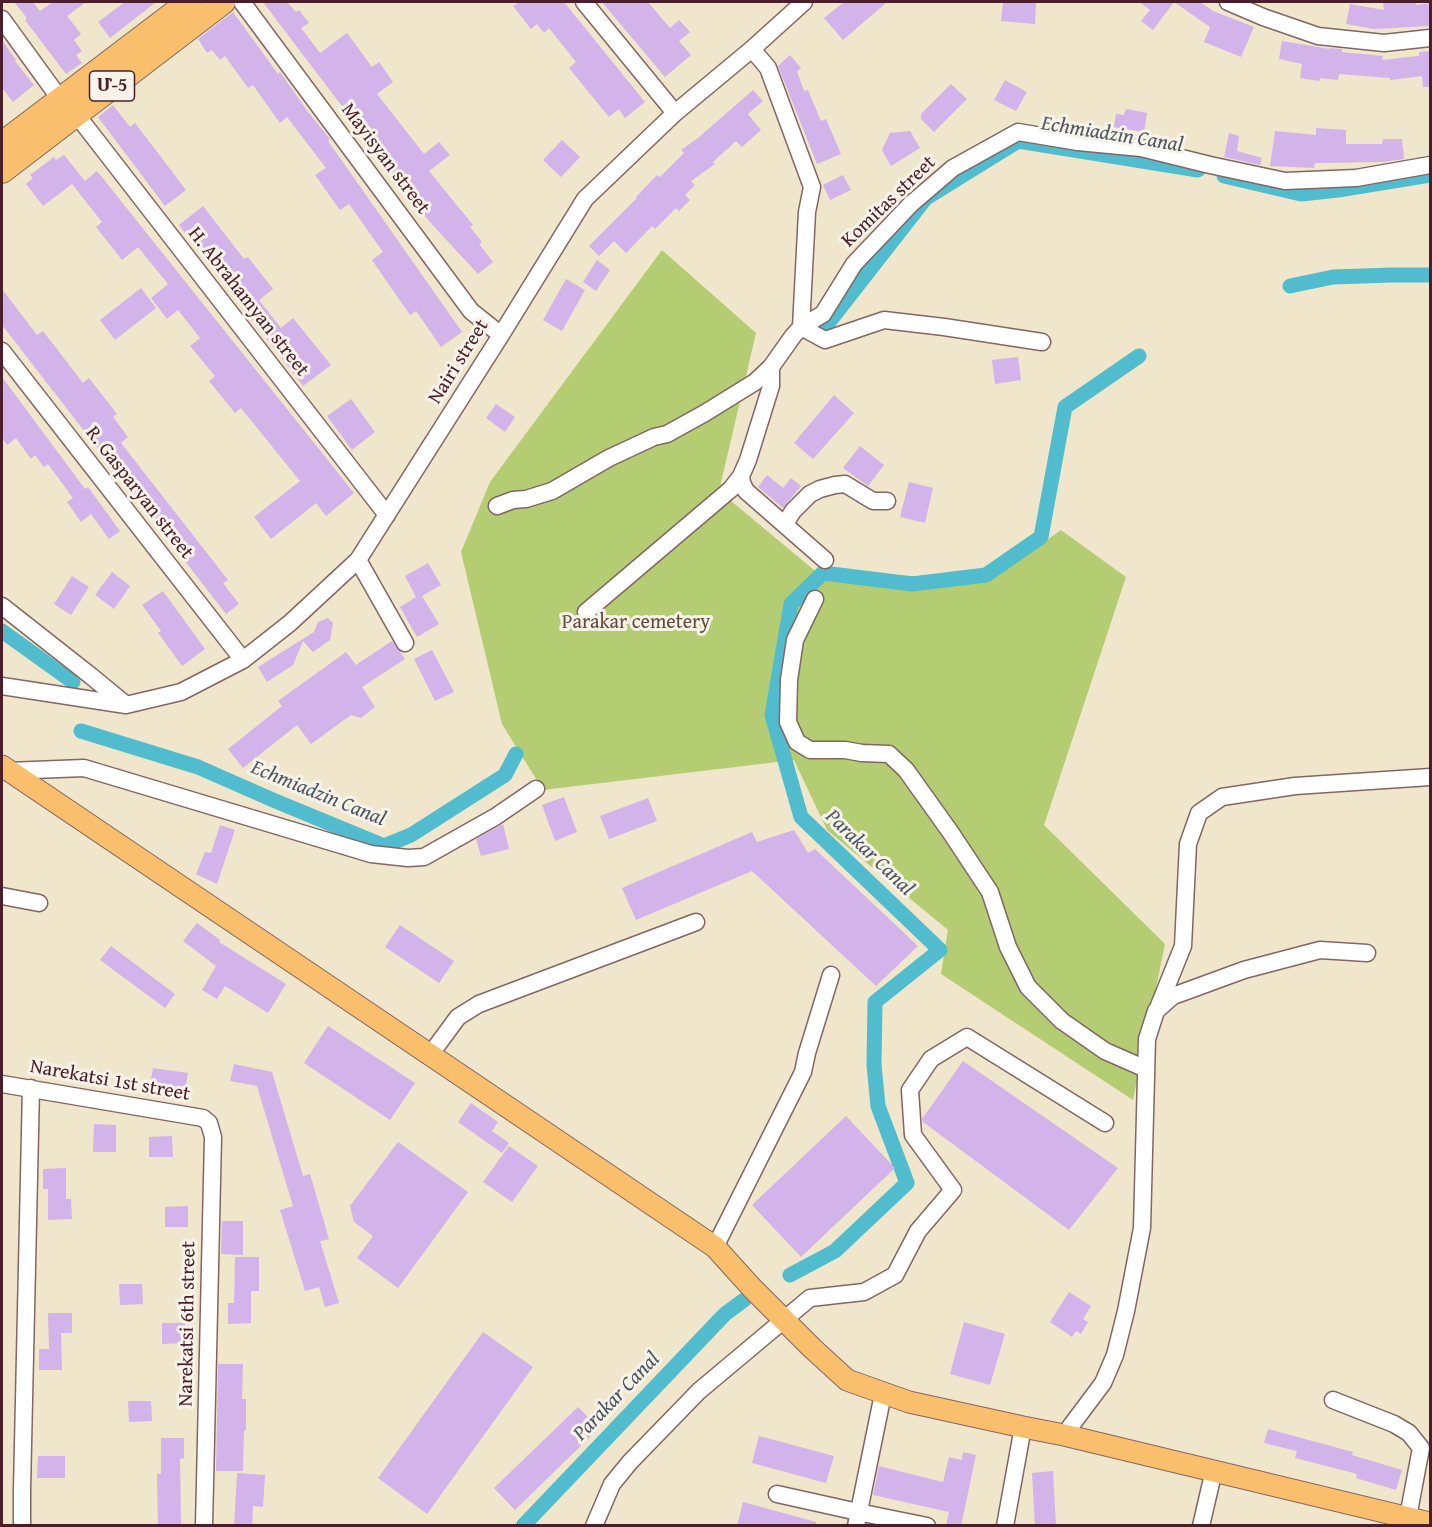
<!DOCTYPE html>
<html>
<head>
<meta charset="utf-8">
<style>
  body { margin:0 }
  #map { position:relative; width:1432px; height:1527px; overflow:hidden; background:#efe6cb; font-family:"Gentium Book Plus",serif }
  canvas { display:block }
  .frame { position:absolute; inset:0; border:3px solid #4a1f2b; pointer-events:none }
</style>
</head>
<body>
<div id="map">
<canvas width="1432" height="1527"></canvas>
<div class="frame"></div>
</div>
<script>
const c = document.querySelector('canvas').getContext('2d');
c.lineJoin = 'round';
function paint(path, color) { c.fillStyle = color; c.fill(path, 'evenodd'); }
function trace(path, color, width, dash) { c.strokeStyle = color; c.lineWidth = width; c.lineCap = dash ? 'butt' : 'round'; c.setLineDash(dash || []); c.stroke(path); }
function write(font, color, halo, rows, align = 'center') {
  c.font = font + ' "Gentium Book Plus","Noto Serif Armenian",serif'; c.lineWidth = 6; c.setLineDash([]); c.textBaseline = 'middle'; c.strokeStyle = halo; c.fillStyle = color; for (const [text, x, y, turn = 0] of rows) {
    c.save(); c.translate(x, y); c.rotate((+turn || 0) * Math.PI / 180); c.textAlign = isNaN(turn) ? turn : align; if (halo) c.strokeText(text, 0, 0); c.fillText(text, 0, 0); c.restore();
  }
}
paint(new Path2D(`
  M662,250L756,333L719,491L814,570L989,581L1061,530L1126,577L1044,825L1165,944L1133,1100L941,974L948,930L827,830L794,760L543,790L502,724L461,552L490,482Z`), '#b4cd72');
trace(new Path2D(`
  M1224,176L1301,194L1338,190L1430,175
  M1290,286L1333,277L1392,275H1430
  M826,326L926,198L1018,141L1198,170
  M2,631L73,682
  M81,731L198,767L273,800L384,846L411,835L505,775L516,754
  M790,1275L835,1251L907,1183L878,1106L874,1065L875,1002L940,950L801,817L772,715L791,604L823,573L912,584L986,575L1041,537L1065,407L1139,356
  M523,1526L725,1314L744,1300`), '#51bccd', 15);
paint(new Path2D(`
  M14,2H33L40,11L53,2H86L67,16L81,34L74,40L82,51L76,55L82,63L66,74L25,20L27,18Z
  M125,2H156L110,38L98,22Z
  M263,2H287L296,12L299,10L309,23L301,28L320,53L347,33L372,67L379,62L393,82L377,94L424,154L439,142L450,155L429,171L473,225L470,227L482,242L479,244L493,262L478,274L429,221Z
  M520,2H564L645,102L625,118L619,109L609,117L569,68L576,62L549,28L544,33L537,24L531,29L513,6Z
  M602,2H648L670,28L679,20L690,32L679,41L691,55L665,77Z
  M844,2H887L843,40L824,18Z
  M1003,2H1036L1035,24L1001,21Z
  M1139,2H1200L1213,11L1254,27L1241,57L1204,42L1210,27L1174,2L1153,30L1141,21L1150,10Z
  M1383,2H1416V5L1431,3V26L1374,29L1346,24L1350,4L1384,10Z
  M233,12L278,74L280,72L308,112L330,139L328,141L462,332L441,347L416,311L410,315L372,260L383,252L349,204L340,210L315,175L326,168L287,117L280,123L253,85L248,88L225,56L220,60L212,50L207,53L198,39Z
  M2,40L16,60L15,61L34,85L13,102L2,88Z
  M1282,41L1330,49V48L1342,49V52L1383,56L1382,60L1419,56V52L1431,51V87H1423L1422,76L1390,80V78L1339,74L1338,80L1320,78L1319,81L1300,78L1302,64L1279,59Z
  M790,55L801,68L797,71L804,91L808,90L821,121L826,119L841,154L817,164L778,66Z
  M1005,80L1027,92L1016,111L994,100Z
  M951,84L967,99L934,132L921,119V114Z
  M753,90L763,101L748,114L761,130L742,147L736,141L713,162L715,164L691,181L695,185L685,195L690,200L679,211L676,208L655,229L652,226L626,253L614,241L599,256L589,246L637,198L636,197L657,175L660,177L684,153L681,150L698,138Z
  M113,105L130,127L135,123L186,190L165,206L98,117Z
  M1126,109L1147,113L1144,132L1114,127L1116,114L1124,115Z
  M1316,128L1346,130V144H1382L1383,139H1402L1404,159L1383,162L1315,163L1314,168L1270,166L1275,131L1316,135Z
  M910,131L920,148L891,166L882,150L890,133Z
  M1229,133L1239,136L1237,151L1262,158L1260,165L1224,157Z
  M562,140L580,157L561,177L543,160Z
  M64,155L85,181L97,171L354,493L326,516L316,503L271,539L254,517L300,481L241,408L235,413L209,381L215,376L190,346L200,338L178,310L167,319L151,298L168,284L138,247L122,260L96,227L102,222L72,184L43,206L26,184L33,178L30,175L54,157L56,160Z
  M843,175L851,190L830,200L823,185Z
  M203,206L244,259L248,257L273,289L259,300L281,328L293,318L331,365L303,386L179,225Z
  M597,260L610,270L596,291L583,282Z
  M566,279L585,290L562,331L543,320Z
  M141,288L156,308L115,340L100,320Z
  M2,289L37,335L43,331L83,383L89,378L117,414L113,417L128,437L121,443L228,580L223,583L239,604L226,614L2,325Z
  M1018,357L1021,380L995,384L992,360Z
  M2,377L85,489L88,487L120,531L109,539L91,514L81,522L67,502L73,498L48,464L44,467L35,455L31,459L16,438L7,445L2,438Z
  M834,395L854,413L813,459L794,443Z
  M351,399L375,432L352,450L327,416Z
  M496,404L515,417L505,432L486,418Z
  M860,446L884,465L868,486L843,468Z
  M767,475L783,488L791,478L801,486L783,508L758,487Z
  M909,482L933,488L925,523L900,517Z
  M428,563L441,585L422,596L439,624L417,637L400,607L416,597L405,576Z
  M112,572L130,586L114,609L95,595Z
  M72,576L89,587L71,615L54,604Z
  M163,591L205,649L182,666L158,633L161,631L142,605Z
  M328,618L333,623L330,640L313,652L303,641L293,665L267,682L258,667L314,632L318,622Z
  M392,641L405,659L362,687L375,707L361,718L351,715L311,744L297,725L243,768L228,749L282,706L278,701L346,652L356,665Z
  M432,650L454,692L435,701L414,659Z
  M564,797L577,832L555,841L542,805Z
  M648,798L657,821L609,839L600,816Z
  M503,824L509,849L481,856L476,839Z
  M220,825L235,830L217,884L196,874L205,852L211,853Z
  M794,830L808,853L815,849L918,946L876,986L752,871L636,920L622,888L752,832L757,842Z
  M197,923L220,940L219,942L286,984L268,1013L225,986L217,999L202,990L216,966L183,941Z
  M400,925L454,961L439,983L385,947Z
  M111,946L175,994L165,1008L100,960Z
  M328,1026L415,1083L390,1120L304,1063Z
  M963,1061L1118,1168L1069,1230L923,1122L922,1119Z
  M234,1064L272,1072L303,1176L310,1174L329,1239L320,1241L339,1303L325,1307L319,1287L305,1291L280,1210L293,1206L257,1086L230,1081Z
  M153,1068L188,1073L183,1101L148,1096Z
  M471,1103L498,1122L492,1131L509,1143L502,1153L458,1122Z
  M846,1116L895,1168L801,1257L752,1205Z
  M94,1124L116,1125V1152H93Z
  M172,1136L173,1157H149V1137Z
  M398,1142L468,1192L398,1288L357,1258L373,1236L354,1222L350,1206Z
  M509,1146L538,1166L512,1202L483,1182Z
  M66,1168V1199H71L72,1219L48,1220V1189H43V1169Z
  M188,1206V1227H165V1207Z
  M222,1221H243V1255L221,1254Z
  M235,1257H259V1291H251V1323L228,1324V1303H234Z
  M119,1284H142L143,1304L120,1305Z
  M1069,1292L1091,1306L1083,1319L1088,1322L1081,1334L1076,1331L1072,1337L1050,1322Z
  M48,1313H72V1333H61L62,1370H39V1349H49Z
  M964,1322L1005,1334L990,1385L950,1374Z
  M162,1323H185V1343L162,1344Z
  M483,1332L533,1367L427,1514L378,1478Z
  M218,1364H243L242,1399H246V1431H244L243,1471H216Z
  M128,1401H151L152,1421L129,1422Z
  M578,1407L599,1428L515,1510L494,1488Z
  M1268,1429L1353,1452L1352,1455L1402,1470L1396,1490L1356,1478L1357,1474L1295,1458L1297,1451L1264,1443Z
  M759,1436L834,1456L826,1483L752,1463Z
  M161,1438H184V1458L180,1459L181,1526H158L157,1474H161Z
  M963,1452L976,1455L961,1526H946L949,1512L873,1495L879,1466L943,1482L949,1457L962,1460Z
  M38,1456H65V1478H37Z
  M1053,1471L1056,1526H1035L1032,1473Z
  M237,1473L265,1475L263,1507L253,1506L252,1526H234Z
  M743,1502L816,1522V1526H737Z`), '#d2b3ea');
const minor = new Path2D(`
  M242,2L471,311L501,335
  M584,2L675,113
  M1228,2L1263,17L1318,36L1384,43L1430,38
  M2,19L60,99
  M752,49L768,68L812,187L807,212L801,327L825,340L884,320L944,327L1042,342
  M76,114L387,515
  M2,351L243,660
  M771,367V386L748,460L741,476L742,483L746,491L825,560
  M497,506L513,500L526,499L552,491L609,458L654,437L667,434L705,413L755,382L771,367L793,336L801,327L823,314L854,264L911,204L953,168L1018,132L1078,142L1141,148L1210,165L1285,181L1356,178L1430,165
  M785,524L793,511L810,494L820,489L835,485L845,484L873,501H887
  M358,560L405,643
  M815,599L795,640L789,680L788,722L797,742L810,750H845L862,753L889,754L906,770L951,833L990,892L1008,947L1028,987L1062,1021L1105,1051L1146,1069
  M2,606L91,676L125,704
  M586,612L731,489L741,476
  M2,686L126,705L181,692L243,660L290,623L358,560L501,335L585,199L675,113L752,49L804,2
  M8,771L84,768L371,854L408,858L424,857L495,817L536,789
  M2,896L39,903
  M1158,1008L1183,946L1188,844L1199,813L1222,797L1295,786L1430,777
  M430,1055L458,1017L479,1004L696,922
  M2,1084L203,1118L209,1123L213,1137L204,1526
  M715,1247L803,1072L807,1053L831,975
  M1333,1400L1394,1424L1409,1433L1421,1448L1408,1517
  M1064,1435L1103,1383L1115,1355L1126,1311L1142,1228L1147,1039L1156,1011L1173,996L1244,970L1320,950L1367,953
  M777,1494L858,1512L927,1526
  M22,1526V1489L31,1088
  M594,1526L612,1484L630,1462L699,1391L810,1298L864,1292L895,1275L918,1231L953,1190L913,1135L910,1090L931,1059L967,1037L1105,1123
  M856,1526L883,1394
  M1005,1526L1023,1427
  M1201,1526L1214,1470`);
const major = new Path2D(`
  M2,766L715,1247L752,1288L812,1348L847,1380L909,1402L1023,1427L1064,1435L1430,1523`);
const highway = new Path2D(`
  M2,144L189,2
  M2,171L223,2`);
trace(minor, '#846563', 19);
trace(major, '#846563', 23);
trace(highway, '#846563', 26);
trace(minor, '#fff', 16);
trace(major, '#f9bf6d', 21);
trace(highway, '#f9bf6d', 24);
for (const [x, y, w] of [
  [112,86,45]
]) { const box = new Path2D(); box.roundRect(x - w / 2, y - 15, w, 30, 4.5); c.fillStyle = '#f7f3e8'; c.fill(box); trace(box, '#4a1f2b', 1.5); }
write('bold 18px', '#4a1f2b', null, [
  ["Մ-5",112,86]
]);
write('20px', '#4a1f2b', '#f7f3e8', [
  ["Mayisyan street",385,159,53],
  ["Komitas street",889,202,-44],
  ["H. Abrahamyan street",248,302,52],
  ["Nairi street",459,362,-58],
  ["R. Gasparyan street",139,493,52],
  ["Narekatsi 1st street",110,1081,10],
  ["Narekatsi 6th street",188,1324,-89]
]);
write('20px', '#644a3d', '#f7f3e8', [
  ["Parakar cemetery",636,623]
]);
write('italic 21px', '#4c5664', '#f7f3e8', [
  ["Echmiadzin Canal",1112,135,9],
  ["Echmiadzin Canal",318,794,22],
  ["Parakar Canal",869,853,44],
  ["Parakar Canal",617,1397,-46]
]);
</script>
</body>
</html>
